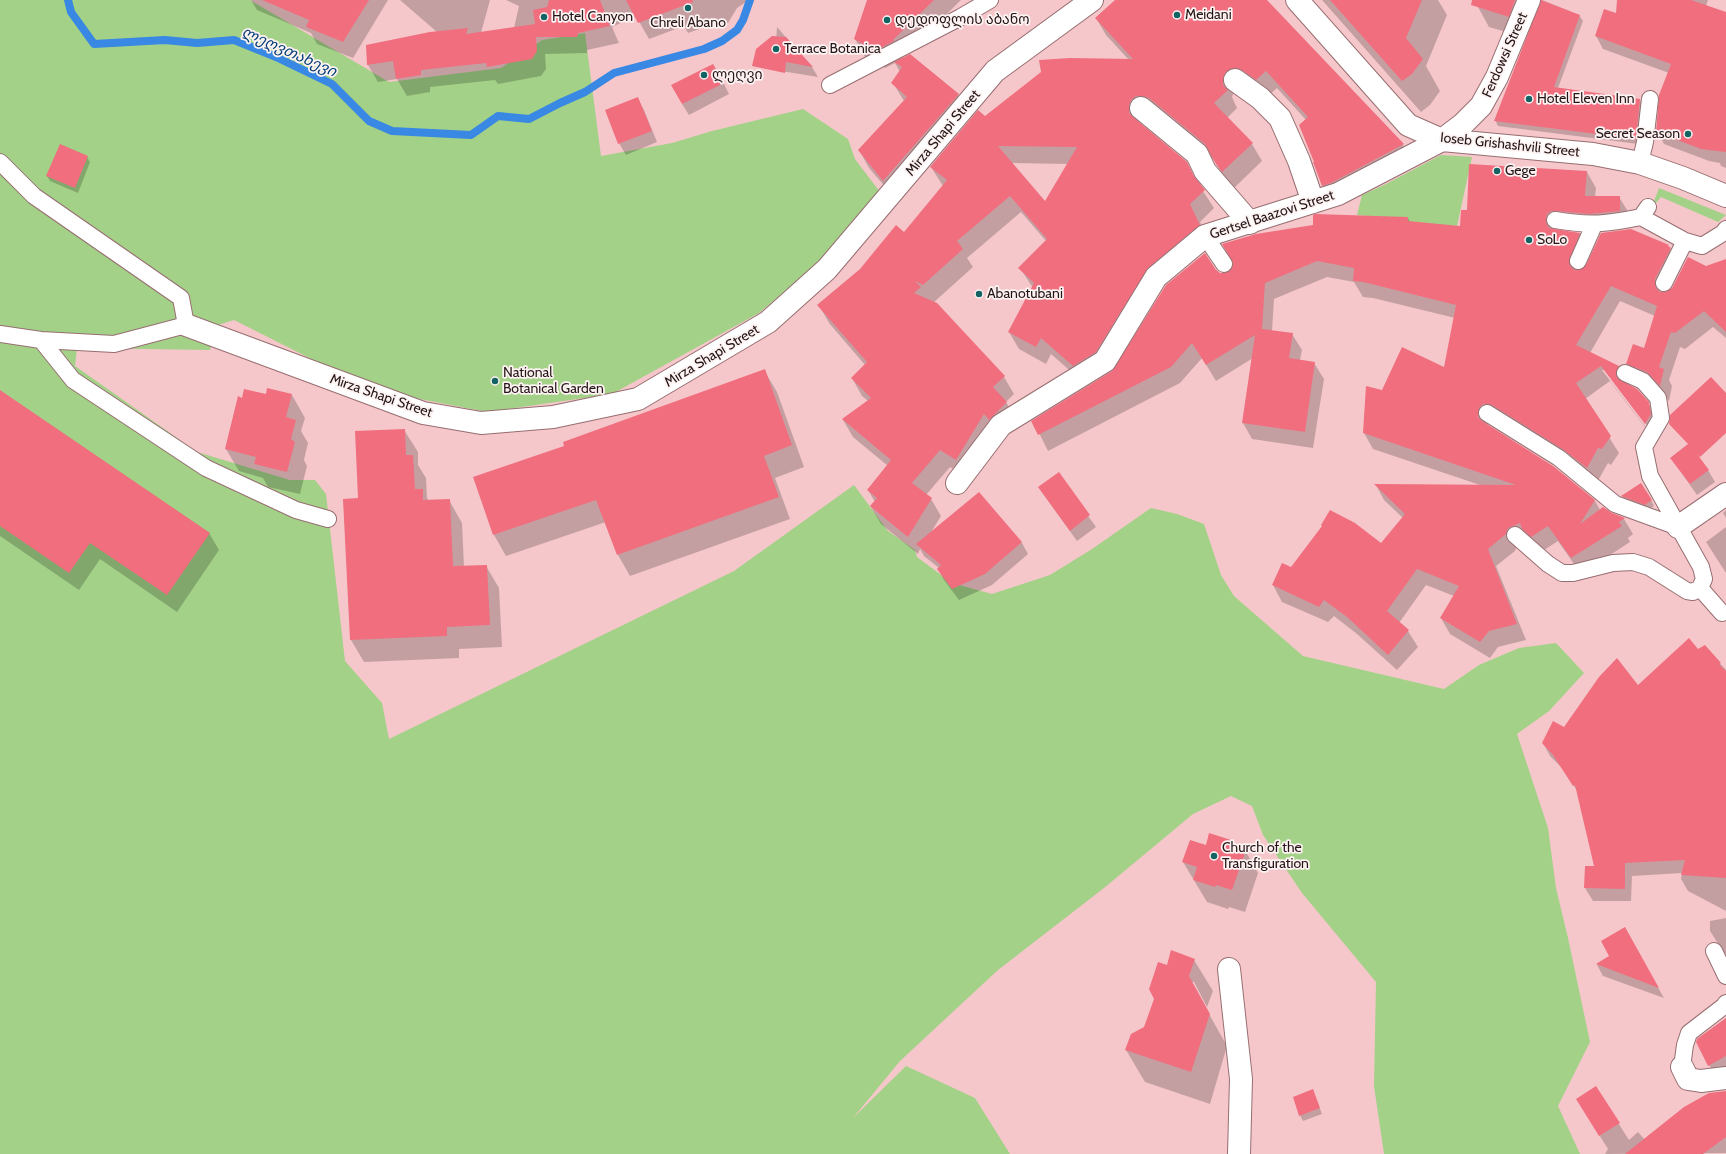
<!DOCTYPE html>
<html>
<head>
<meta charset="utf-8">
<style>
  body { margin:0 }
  canvas { display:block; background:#f5c7ca }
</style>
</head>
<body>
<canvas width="1726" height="1154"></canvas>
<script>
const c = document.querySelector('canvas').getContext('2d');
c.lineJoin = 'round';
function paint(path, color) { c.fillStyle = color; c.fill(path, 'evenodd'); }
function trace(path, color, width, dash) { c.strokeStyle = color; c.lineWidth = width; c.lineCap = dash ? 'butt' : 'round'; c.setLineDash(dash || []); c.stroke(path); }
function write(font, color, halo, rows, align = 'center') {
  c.font = font + ' Cabin,"Noto Sans Georgian",sans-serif'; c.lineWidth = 3.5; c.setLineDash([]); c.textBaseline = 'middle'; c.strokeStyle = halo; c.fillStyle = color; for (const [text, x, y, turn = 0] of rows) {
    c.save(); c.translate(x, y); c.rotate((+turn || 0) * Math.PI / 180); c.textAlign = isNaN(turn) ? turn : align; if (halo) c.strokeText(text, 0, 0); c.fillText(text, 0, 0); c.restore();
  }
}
paint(new Path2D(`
  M0,0H250L389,82L501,68L542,40L585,33L601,156L672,143L712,131L803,109L848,139L855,159L886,200L820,262L759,313L612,394L487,412L373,390L234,320L218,325L210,350L77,348L75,366L197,452L290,480H315L326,494L345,661L382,703L389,739L734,571L854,485L888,531L915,550L917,557L952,583L992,594L1050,575L1092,549L1151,508L1177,514L1204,524L1221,575L1234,596L1303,656L1444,689L1479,665L1519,648L1556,643L1584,673L1549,711L1517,734L1548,828L1556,888L1568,938L1590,1042L1558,1106L1580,1154H1384L1374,1086L1376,982L1302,893L1263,835L1252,806L1231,796L1193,814L1104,888L998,970L900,1061L853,1118L906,1066L975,1098L1010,1154H0Z
  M1441,155L1472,157L1452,249L1405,237L1408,220L1357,215L1362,195L1386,184Z
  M1659,188L1726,215L1718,222L1661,197L1651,209Z`), '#a3d188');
paint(new Path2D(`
  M251,0H388L353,58L317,44L311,33L257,10Z
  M400,0H490L481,33L514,28L519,6L506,0H746V2L737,8L728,23L723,26L714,24L688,33L684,26L649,39L636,16L612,27L619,43L587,50V53L545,54L546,69L541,76L498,84L495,80L430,87V92L407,96L397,79L378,82L368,65L367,46L437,32Z
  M868,0H961L900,60L958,95L968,112L894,197L869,168L859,150L904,101L893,83L900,72L895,63L885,68L865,57L855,39Z
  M1117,0H1266L1403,145L1413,162L1333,203L1323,186L1306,120L1277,88L1267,97L1234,91L1232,97L1237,108L1227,118L1252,144L1262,161L1233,189L1227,182L1215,161L1160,116L1141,118L1138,123L1197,182L1214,208L1200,222L1209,242L1157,285L1084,383L1051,354L1046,364L1019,349L1009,332L1033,288L1020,268L1046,241L1021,212L967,258L973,267L933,303L1004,377L1014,394L1006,402L1017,420L966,476L950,467L926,495L931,499L941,516L930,534L979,494L1022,543L1028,554L992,585L959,600L944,580L938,569L939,568L924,556L920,549L918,554L881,524L871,507L875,502L868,490L888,466L853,437L843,420L868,401L862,396L852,378L865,365L829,323L819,305L904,234L943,186L931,167L985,117L1129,60L1106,35L1096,18ZM1011,163L1068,164L1045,203Z
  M1322,0H1438L1447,15L1426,66L1440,91L1430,105L1421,112Z
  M1480,0H1525L1520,36L1489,27L1478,7Z
  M1542,0L1579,15L1583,21L1558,88L1640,100L1643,106L1638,144L1498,126L1495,120Z
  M1655,0H1708L1706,6L1726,13V168L1721,166L1720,163L1709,161L1664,144L1657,131L1669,73L1603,49L1596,36L1650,27Z
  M777,27L812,67L818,77L781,71L775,59Z
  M720,76L729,94L689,115L682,104Z
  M638,99L644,110L657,142L626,155L619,143Z
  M87,157L90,162L78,193L50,181L47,176Z
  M1587,172L1596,188L1595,197H1619L1629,213L1561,227L1557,230L1580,234L1589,250L1579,272L1668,246L1680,265L1665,293L1726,277V338L1713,327L1685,349L1680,347L1669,380L1672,386L1669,401L1657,389L1636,380L1627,364L1644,350L1655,316L1620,301L1590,353L1618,367L1627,383V385L1648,403L1658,419L1654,439L1610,381L1585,399L1619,453L1611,465L1608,463L1596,484L1491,421L1487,425L1553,467L1595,501L1600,510L1624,519L1633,534L1628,538L1630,542L1581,574L1558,541L1541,552L1517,545L1515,551L1496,566L1526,640L1498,647L1490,658L1450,634L1441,618L1454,596L1426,585L1399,623L1408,631L1418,647L1397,670L1357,634L1334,616L1328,622L1282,602L1273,585L1291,568L1381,544L1403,518L1384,500L1376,485H1480L1373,449L1364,433L1382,391L1445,368L1455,318L1373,298L1363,297L1354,282L1327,277L1274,299L1272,331L1292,334L1302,350L1300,360L1314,363L1324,379L1313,448L1252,439L1243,423L1253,358L1216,381L1202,358L1180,383L1048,451L1033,421L1113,372L1216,270L1220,274H1225L1408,218L1410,222L1461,227L1468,211ZM1602,370H1605L1648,427L1647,429Z
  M764,370L777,392L804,467L775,478L790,519L630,576L618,555L606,522L506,556L494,535L566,446Z
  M0,391L209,533L219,550L177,612L100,559L79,590L0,536Z
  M292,395L305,418L301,431L308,443L304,460L307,466L300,494L268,487L263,478L239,471L226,449L243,399L266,396Z
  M404,430L418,452V465L426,478L427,498L429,501L449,500L462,523L464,567L486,566L499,588L502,647L459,649V658L364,662L351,640L359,499Z
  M1671,458L1708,470L1715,482L1697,495Z
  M1058,474L1096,527L1077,541L1039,488Z
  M1622,496L1651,500L1654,506L1648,510L1625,501Z
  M1726,510V518L1723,513Z
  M1726,527V573L1706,542Z
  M1704,646L1726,670V911L1688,891L1681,879L1682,873L1632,876L1631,901H1593L1585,888L1586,867H1595L1578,792L1562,768L1550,756L1543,743L1565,729L1638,687Z
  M1230,841L1233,846L1245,850L1258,873L1245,912L1229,907L1228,909L1207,902L1183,862L1206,846Z
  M1726,918V956L1710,931V921Z
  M1624,929L1664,998L1603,976L1597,965L1611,957Z
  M1194,960L1213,991L1207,1007L1194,982H1191L1227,1046L1210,1104L1145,1082L1126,1050L1145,1028L1167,966Z
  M1726,1020V1079L1717,1080L1697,1042Z
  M1596,1088L1629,1140L1638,1132L1645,1140L1726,1095V1153L1605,1154L1608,1149L1584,1111Z
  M1313,1091L1322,1114L1303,1121L1300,1115Z`), '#0003');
trace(new Path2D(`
  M68,0L71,12L94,44L165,40L197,43L234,40L276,57L332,84L369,121L392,131L471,135L498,116L529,119L560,103L585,92L614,73L704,49L722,41L737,30L743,20L750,0`), '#3888e4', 8);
paint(new Path2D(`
  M262,0H369L343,42L306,27L309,20Z
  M549,0H600L610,26L578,33L577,37H536L537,51L532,59L487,67L486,63L421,70V75L396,79L393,61L367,65L366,45L430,32L468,28L466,34L535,24L533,10L547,7Z
  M626,0H693V2L638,23Z
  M867,0H934L893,40L894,41L875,51L854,39Z
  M1115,0H1267L1404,144L1331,183L1322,186L1313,162H1314L1299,125L1308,117L1266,71L1256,80L1242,70L1236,68L1230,69L1225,73L1223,79V85L1228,90L1214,103L1253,143L1222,172L1216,164L1205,144L1149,98L1143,96H1136L1131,100L1129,106V113L1133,117L1187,162L1194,176L1205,190L1190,204L1200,225L1148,268L1096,352L1073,366L1041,338L1036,347L1008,332L1034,283L1018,268L1047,239L1010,196L957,241L963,249L923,285L915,281L921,287L914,293L937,303L1005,376L993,387L1007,402L989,420L984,414L956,460L940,450L912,483L932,498L908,537L870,506L877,498L867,490L891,460L842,419L871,398L851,378L867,362L817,305L860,269L896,225L904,232L947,180L930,167L978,110L985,116L1041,72L1039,60L1070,58L1133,59L1095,18ZM998,146L1077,147L1045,201Z
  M1330,0H1422L1406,38L1423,59L1412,74L1402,81Z
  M1472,0H1515L1509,17L1471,5Z
  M1541,0L1580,15L1554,87L1640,99L1636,139L1494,121Z
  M1617,0H1691L1726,12V152L1701,149L1656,132L1659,95L1671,64L1595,36L1604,9L1616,13Z
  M772,36L786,37L813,67L786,62L785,73L752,66L756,49Z
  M910,54L959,94L883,181L858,150L907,97L891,83L902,67L894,62Z
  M713,64L724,83L682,104L671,85Z
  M638,97L652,131L618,144L605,110Z
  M60,144L88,156L75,188L46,176Z
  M1469,164L1587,171L1585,196H1620V211L1589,214L1556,211H1551L1547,214L1546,223L1549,228L1580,233L1569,262L1570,266L1575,270H1579L1586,265L1601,233L1631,229L1669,245L1668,246L1671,248L1655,279L1656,288L1660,292H1665L1672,288L1688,257L1706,266L1726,259V332L1704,311L1675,333L1671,332L1659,367L1664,369L1660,386L1647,372L1626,364L1633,344L1644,348L1657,306L1611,286L1576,345L1619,366L1616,374L1617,378L1637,389L1649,402L1651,414L1645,424L1601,366L1576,383L1611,436L1602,449L1598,448L1587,468L1564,450L1492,405L1483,404L1479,408L1478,417L1482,421L1553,466L1595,500L1580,524L1603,507L1612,513L1625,518L1619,522L1622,526L1571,558L1548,526L1531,537L1522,529L1520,523L1508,528L1506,534L1488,549L1517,624L1489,631L1480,642L1440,618L1459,586L1417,569L1387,611L1409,630L1388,655L1347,617L1324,600L1319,607L1272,585L1282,563L1291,567L1322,526L1321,525L1330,510L1355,523L1381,543L1405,514L1374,484L1516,485L1363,433L1366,386L1382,390L1402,347L1444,367L1456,305L1363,282L1353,281L1354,268L1317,261L1265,283L1262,329L1293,333L1289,358L1315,362L1305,432L1242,423L1255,335L1206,365L1192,343L1171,367L1038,435L1031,421L1112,371L1166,285L1205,253L1216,270L1220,273H1225L1232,268L1233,263L1222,244L1256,234L1313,225V215L1315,214L1408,217V221L1460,226L1461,210H1467Z
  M765,369L792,445L764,456L779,497L617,555L596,500L493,535L473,477L564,446L563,442Z
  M1711,377L1726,393V433L1700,457L1697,454L1709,470L1690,484L1670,458L1688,444L1669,424L1670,415Z
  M267,388L292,394L286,417L296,420L291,439L295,442L287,472L254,464L256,457L225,449L238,396L242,398L244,389L266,394Z
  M0,390L210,533L167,595L90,543L69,573L0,526Z
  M405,429L406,455H413L415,489H423V500L450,499L453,566L487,565L490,625L447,627V636L350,640L343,499L358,498L355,431Z
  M1059,472L1090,515L1070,531L1038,487Z
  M1641,483L1652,500L1645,505L1621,496Z
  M979,492L1022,542L985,574L952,589L937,569L941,565L916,544Z
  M1689,638L1698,649L1705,645L1721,663L1719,664L1726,671V878L1681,875L1685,860L1625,863V889L1584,888L1585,866H1594L1575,785L1573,786L1553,755L1542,743L1553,721L1564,727L1599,677L1617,658L1638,685Z
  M1209,833L1231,840L1230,844L1246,850L1232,890L1216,885L1215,887L1193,880L1197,867L1182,862L1190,840L1206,845Z
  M1625,927L1659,988L1596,964L1609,956L1601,941Z
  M1171,950L1195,959L1189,976L1210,1014L1191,1072L1125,1050L1131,1034L1144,1027L1154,999L1149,989L1158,962L1167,965Z
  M1726,1018V1056L1708,1066L1696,1042L1697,1039Z
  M1596,1086L1620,1123L1599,1136L1576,1099Z
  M1313,1089L1320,1108L1299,1116L1293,1097Z
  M1726,1091V1137L1703,1154H1625L1684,1107L1709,1093Z`), '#f06e7e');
const lane = new Path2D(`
  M830,85L961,17L990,0
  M0,162L34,196L181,298L186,325L114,344L41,340L0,334
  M1640,163L1645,142L1650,99
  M1648,207L1641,217L1685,241L1702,246L1723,233L1726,229
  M1555,220C1590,226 1607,224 1641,217
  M1205,236L1224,264
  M1578,261L1594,225
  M1664,283L1685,241
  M41,340L73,380L206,468L296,510L328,519
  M1625,373L1643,381L1658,398L1661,418L1644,447L1650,476L1701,567L1704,579L1700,588
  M1487,413L1559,458L1615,504L1678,527
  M1515,535L1548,564L1562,573H1573L1613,563L1633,562L1649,567L1687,591L1693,592L1700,588
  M1700,588L1722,613
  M1714,951L1726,976
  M1682,1067L1685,1045L1689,1033L1724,1006L1726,1003`);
const street = new Path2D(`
  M1297,0L1408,125L1442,140L1593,154L1640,163L1683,178L1726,196
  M1235,80L1260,98L1280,118L1299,161L1313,202
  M1141,108L1197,154L1205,171L1250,223
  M186,325L423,413L481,423L553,417L638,399L768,322L827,269L995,71L1092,0
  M957,483L1001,425L1105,361L1156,277L1205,236L1338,194L1442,140L1463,124L1481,106L1497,77L1529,0
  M1678,527L1726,494
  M1229,969L1241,1079L1239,1154
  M1682,1067L1688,1079L1701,1081L1726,1078`);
trace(lane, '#976e71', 18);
trace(street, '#976e71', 24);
trace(lane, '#fff', 16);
trace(street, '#fff', 22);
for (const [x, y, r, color] of [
  [688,8,4,"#136363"],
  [1177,15,4,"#136363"],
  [544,17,4,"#136363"],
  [887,20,4,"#136363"],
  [776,49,4,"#136363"],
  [704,75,4,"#136363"],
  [1529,99,4,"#136363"],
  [1688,134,4,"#136363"],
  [1497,171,4,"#136363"],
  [1529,240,4,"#136363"],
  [979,294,4,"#136363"],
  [495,381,4,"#136363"],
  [1214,856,4,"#136363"]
]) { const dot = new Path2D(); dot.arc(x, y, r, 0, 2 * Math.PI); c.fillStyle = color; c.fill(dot); trace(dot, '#fdf3f3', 1.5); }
write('14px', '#251516', '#fdf3f3', [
  ["Meidani",1185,15],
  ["Hotel Canyon",552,17],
  ["დედოფლის აბანო",895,20],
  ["Chreli Abano",688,23,"center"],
  ["Terrace Botanica",784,49],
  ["ლეღვი",712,75],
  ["Hotel Eleven Inn",1537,99],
  ["Secret Season",1680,134,"right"],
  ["Gege",1505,171],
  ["SoLo",1537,240],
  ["Abanotubani",987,294],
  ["National",503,373],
  ["Botanical Garden",503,389],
  ["Church of the",1222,848],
  ["Transfiguration",1222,864]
], 'left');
write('14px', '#251516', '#fdf3f3', [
  ["Ferdowsi Street",1505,55,-66],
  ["Mirza Shapi Street",943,133,-50],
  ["Ioseb Grishashvili Street",1510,145,6],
  ["Gertsel Baazovi Street",1272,215,-18],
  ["Mirza Shapi Street",712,356,-31],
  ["Mirza Shapi Street",381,396,19]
]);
write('italic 15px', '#033d78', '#fdf3f3', [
  ["ლეღვთახევი",289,52,24]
]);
</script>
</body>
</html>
